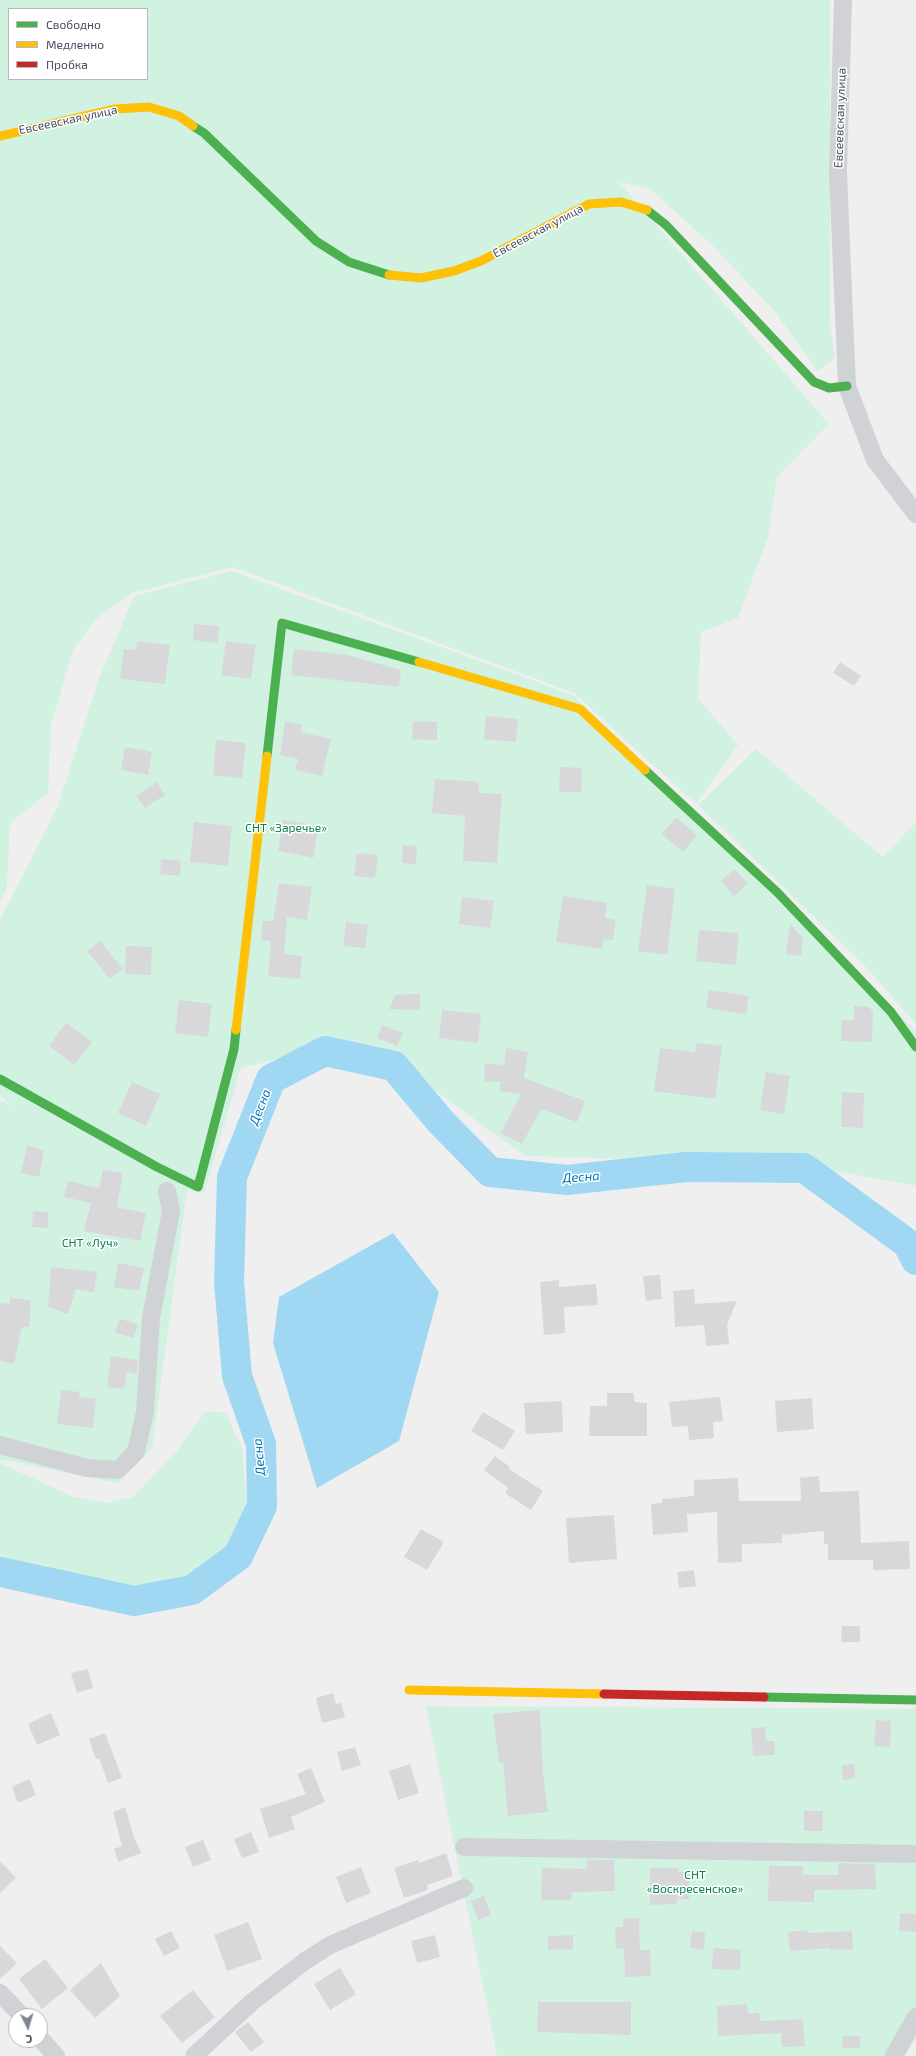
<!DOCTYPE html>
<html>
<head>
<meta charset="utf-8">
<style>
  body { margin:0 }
  #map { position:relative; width:916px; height:2056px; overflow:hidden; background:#f0efef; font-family:"Exo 2",sans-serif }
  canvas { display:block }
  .legend { position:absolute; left:8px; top:8px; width:140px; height:72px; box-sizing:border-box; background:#fff; border:1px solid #b4b8bf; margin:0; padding:5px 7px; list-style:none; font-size:12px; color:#444e5e }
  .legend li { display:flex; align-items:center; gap:8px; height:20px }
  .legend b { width:20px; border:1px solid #b4b8bf }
  .north { position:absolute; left:8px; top:2008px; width:40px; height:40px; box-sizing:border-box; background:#fff; border:1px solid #b4b8bf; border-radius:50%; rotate:175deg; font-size:11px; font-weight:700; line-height:16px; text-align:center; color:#444e5e }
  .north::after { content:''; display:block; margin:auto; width:14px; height:18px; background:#808691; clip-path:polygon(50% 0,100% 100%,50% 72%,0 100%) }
</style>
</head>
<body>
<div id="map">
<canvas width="916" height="2056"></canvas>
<ul class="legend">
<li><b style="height:5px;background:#4caf50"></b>Свободно</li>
<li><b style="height:5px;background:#ffc107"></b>Медленно</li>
<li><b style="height:5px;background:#c62828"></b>Пробка</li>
</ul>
<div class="north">С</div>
</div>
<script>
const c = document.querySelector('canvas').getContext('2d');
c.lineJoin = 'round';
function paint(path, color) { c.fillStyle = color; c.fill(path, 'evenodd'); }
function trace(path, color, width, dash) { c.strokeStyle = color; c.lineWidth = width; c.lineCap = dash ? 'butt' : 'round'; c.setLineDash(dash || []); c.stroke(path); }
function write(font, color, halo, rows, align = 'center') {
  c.font = font + ' "Exo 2",sans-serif'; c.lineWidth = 3; c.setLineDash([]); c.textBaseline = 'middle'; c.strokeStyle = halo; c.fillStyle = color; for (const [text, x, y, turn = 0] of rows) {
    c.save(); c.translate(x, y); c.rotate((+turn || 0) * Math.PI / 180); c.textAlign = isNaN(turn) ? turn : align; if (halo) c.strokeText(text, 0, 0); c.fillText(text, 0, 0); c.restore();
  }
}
paint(new Path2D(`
  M0,0H830V325L835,357L818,372L776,313L714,247L650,189L619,182L829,424L777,477L768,537L738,618L701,632L698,698L738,745L696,804L574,693L233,567L132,593L98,617L73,650L51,725L48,793L10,823L7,887L0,903ZM9,9H147V79H9Z
  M232,571L573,695L810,921L916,1031V1186L797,1164L525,1156L396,1062L326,1047L241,1068L204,1193L187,1190L152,1449L117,1483L0,1459V1101L13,1106L0,1095V920L57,808L100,676L134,596Z
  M756,749L883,857L916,822V1024L863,964L698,805Z
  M205,1411L226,1413L242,1448L247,1504L234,1548L189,1583L133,1597L80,1594L58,1587L57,1574L45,1565L22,1567L0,1562V1463L74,1497L105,1503L133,1497L178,1450Z
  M426,1706L916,1709V2038L905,2056H497Z`), '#d1f2e1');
paint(new Path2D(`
  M393,1233L439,1292L399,1441L317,1488L273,1343L279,1297Z`), '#a0d8f4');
trace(new Path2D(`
  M0,1572L134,1601L192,1590L238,1556L262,1506L261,1444L237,1376L229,1282L232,1177L271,1079L325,1051L394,1066L441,1122L490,1172L567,1180L686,1167L804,1168L908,1244L916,1260`), '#a0d8f4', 30);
paint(new Path2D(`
  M194,624L219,626L218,643L193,640Z
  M137,641L170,645L165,684L120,679L124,649L136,650Z
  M226,641L256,645L251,679L221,675Z
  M294,649L348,655L401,670L399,687L291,675Z
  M840,662L861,676L854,686L833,673Z
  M486,716L518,719L516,742L484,739Z
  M285,721L302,725L300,732L331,739L322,776L295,770L298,759L280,755Z
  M413,721L437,722V740L412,739Z
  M216,740L246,743L242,778L213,775Z
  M125,747L152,752L148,775L121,770Z
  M560,767L582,768L581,792H559Z
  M435,779L479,782L478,793L502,794L497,863L463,861L465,816L432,813Z
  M157,782L165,795L145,808L136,796Z
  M676,817L697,835L683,852L662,834Z
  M283,820L319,826L313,858L278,851Z
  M194,822L232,826L228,866L190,862Z
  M403,845L417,846L416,864L402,863Z
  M357,853L378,855L375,878L354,876Z
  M161,859L181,861L180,876L160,874Z
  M734,869L748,883L734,896L721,881Z
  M279,883L312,887L307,920L287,917L284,954L302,956L300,979L268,976L271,941L261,940L263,921H273Z
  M647,885L675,889L667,955L638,951Z
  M563,896L607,903L605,918L616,920L613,940L604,939L602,949L556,942Z
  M462,897L494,901L490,928L459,924Z
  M346,922L368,925L365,948L343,946Z
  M790,924L803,938L801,956L786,954Z
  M699,930L739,933L736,965L696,961Z
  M100,941L123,969L110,979L87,951Z
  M126,946L152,947L151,975L125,974Z
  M709,990L749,996L746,1014L706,1008Z
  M403,994H420V1010L389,1009L395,995H403Z
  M179,1000L212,1004L208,1037L175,1033Z
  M854,1006L869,1007L873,1012L872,1042L841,1041L842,1020H854Z
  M442,1010L481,1014L478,1043L439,1038Z
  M66,1023L92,1042L74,1065L49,1046Z
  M382,1025L403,1033L397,1046L377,1038Z
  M696,1043L722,1046L715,1099L654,1091L660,1048L695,1052Z
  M506,1048L528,1052L524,1078L585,1101L577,1122L541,1109L522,1144L501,1133L521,1094L499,1091L501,1082L484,1081L485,1063L504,1065Z
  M766,1072L790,1076L784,1114L760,1110Z
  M132,1082L160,1094L146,1126L118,1113Z
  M842,1092L864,1093L863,1128L841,1127Z
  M27,1146L44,1150L39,1177L21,1173Z
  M103,1170L123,1173L117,1207L146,1213L140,1241L84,1231L91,1203L64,1197L68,1181L99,1188Z
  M33,1211L48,1212V1228L32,1227Z
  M118,1263L144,1268L139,1291L114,1287Z
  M51,1267L97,1272L94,1292L76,1289L68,1314L48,1307Z
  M660,1275L662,1299L646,1301L643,1276Z
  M559,1280V1287L596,1284L598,1305L564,1307L565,1333L544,1335L540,1282Z
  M694,1289L695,1304L737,1301L727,1324L729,1344L706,1346L704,1325L675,1327L673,1291Z
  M10,1298L31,1300L29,1327H22L14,1364L0,1361V1303L10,1304Z
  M120,1319L138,1324L133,1338L115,1332Z
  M111,1356L138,1360L137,1374L127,1372L124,1389L107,1387Z
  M61,1390L80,1392L79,1397L96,1399L93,1428L57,1424Z
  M607,1393H634V1402L647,1403V1436H589L590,1406H607Z
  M720,1397L723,1421L713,1422L714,1438L689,1440L688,1426L672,1427L669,1402Z
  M812,1398L814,1429L777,1432L775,1401Z
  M562,1401L563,1432L526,1434L524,1403Z
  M483,1412L515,1431L503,1450L471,1431Z
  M495,1456L510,1467L509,1469L543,1491L531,1510L505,1493L508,1488L484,1470Z
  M819,1476L820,1492L859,1491L861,1543L909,1541L910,1569L873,1570V1560H828V1544H824V1531L782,1535V1543L742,1544V1562L718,1563L717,1512L687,1514L688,1532L653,1535L651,1504L662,1503V1499L694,1496V1480L738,1478L739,1501H801L800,1478Z
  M614,1515L617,1559L569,1563L566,1518Z
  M421,1529L444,1542L427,1570L404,1557Z
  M694,1570L696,1586L679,1588L677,1572Z
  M842,1626H860V1642H841Z
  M88,1669L93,1688L77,1693L71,1673Z
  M333,1693L336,1704L341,1703L345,1717L322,1723L316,1698Z
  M540,1710L543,1774L548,1812L508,1816L503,1762L499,1763L493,1714Z
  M51,1713L60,1735L37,1745L28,1724Z
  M876,1720L891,1721L890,1747L874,1746Z
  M765,1727L766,1741H774L775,1755L753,1756L751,1728Z
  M105,1733L122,1778L108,1783L99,1758L96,1759L89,1739Z
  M355,1747L361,1765L342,1771L337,1752Z
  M410,1764L419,1793L398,1800L389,1771Z
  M854,1764L855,1778L843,1780L842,1765Z
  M311,1768L325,1802L291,1817L295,1829L269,1838L260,1809L306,1794L297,1774Z
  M29,1779L36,1795L18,1803L12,1787Z
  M125,1807L135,1841H136L141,1853L118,1862L114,1849L122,1846L113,1812Z
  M804,1811H823L822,1831H804Z
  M251,1832L259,1852L242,1858L234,1839Z
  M203,1840L211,1860L193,1867L185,1847Z
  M446,1853L453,1876L427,1885L428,1890L404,1898L394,1868L418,1860L419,1863Z
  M587,1859L614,1860L615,1891L572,1892L571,1900H541L542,1868L587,1869Z
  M0,1861L16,1878L0,1893Z
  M838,1863L875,1864L876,1889L814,1890V1902L768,1901L769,1866H803V1875H838Z
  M361,1867L371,1893L346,1903L336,1877Z
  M650,1868H679V1872H689V1899H677V1904L650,1905Z
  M484,1896L491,1915L478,1920L471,1901Z
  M900,1913L916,1914V1932L899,1931Z
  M639,1918L640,1950H650L651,1976L625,1977L624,1948L616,1949L615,1927H623V1919Z
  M248,1922L262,1959L227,1971L214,1935Z
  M808,1930V1933L852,1931L853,1949L830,1950V1948L790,1951L788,1932Z
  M171,1931L180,1948L164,1956L155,1939Z
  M692,1931L705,1932L704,1950L690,1948Z
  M435,1935L440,1957L417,1963L411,1941Z
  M573,1935V1949L548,1950V1936Z
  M0,1946L17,1963L0,1979Z
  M713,1948L741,1950L740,1970L712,1969Z
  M45,1959L68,1988L42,2009L19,1979Z
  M101,1963L120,1996L95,2018L70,1990Z
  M340,1968L356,1994L330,2010L314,1984Z
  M193,1990L215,2017L182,2043L160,2016Z
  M538,2002H631V2035L537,2032Z
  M747,2004L748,2013H759L760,2021L803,2019L805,2046L782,2047L781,2033L718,2036L717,2006Z
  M248,2022L264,2042L251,2052L235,2032Z
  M843,2036H860V2048H842Z`), '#d8d8db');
trace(new Path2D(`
  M843,0L838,173L847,386L875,460L916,514
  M0,1445L87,1468L118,1470L136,1452L145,1412L151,1318L171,1211L167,1191
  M464,1847L916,1854
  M0,1993L22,2016
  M40,2038L56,2056
  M194,2056L252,2002L305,1961L330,1945L464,1888
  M894,2056L916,2017`), '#d0d2d6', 18);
trace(new Path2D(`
  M193,126L204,133L316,241L349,262L389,275
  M647,210L666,225L814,382L829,388L847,386
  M267,756L282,623L419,662
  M645,770L777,892L891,1012L916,1047
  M0,1079L157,1167L198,1187L234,1049L236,1030
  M764,1697L916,1700`), '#4caf50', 9);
trace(new Path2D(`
  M0,136L115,109L149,107L179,116L193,126
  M389,275L421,278L454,271L481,261L589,204L621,202L647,210
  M419,662L580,709L645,770
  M236,1030L267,756
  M409,1690L604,1694`), '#ffc107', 9);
trace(new Path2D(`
  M604,1694L764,1697`), '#c62828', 9);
write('12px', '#444e5e', '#fff', [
  ["Евсеевская улица",840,118,-88],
  ["Евсеевская улица",68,120,-12],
  ["Евсеевская улица",538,231,-28]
]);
write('12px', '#0c8256', '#fff', [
  ["СНТ «Заречье»",286,828],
  ["СНТ «Луч»",90,1243],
  ["СНТ",695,1875],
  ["«Воскресенское»",695,1889]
]);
write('italic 13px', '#0078b5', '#fff', [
  ["Десна",260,1107,-68],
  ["Десна",581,1177,-4],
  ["Десна",259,1457,-95]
]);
</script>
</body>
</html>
